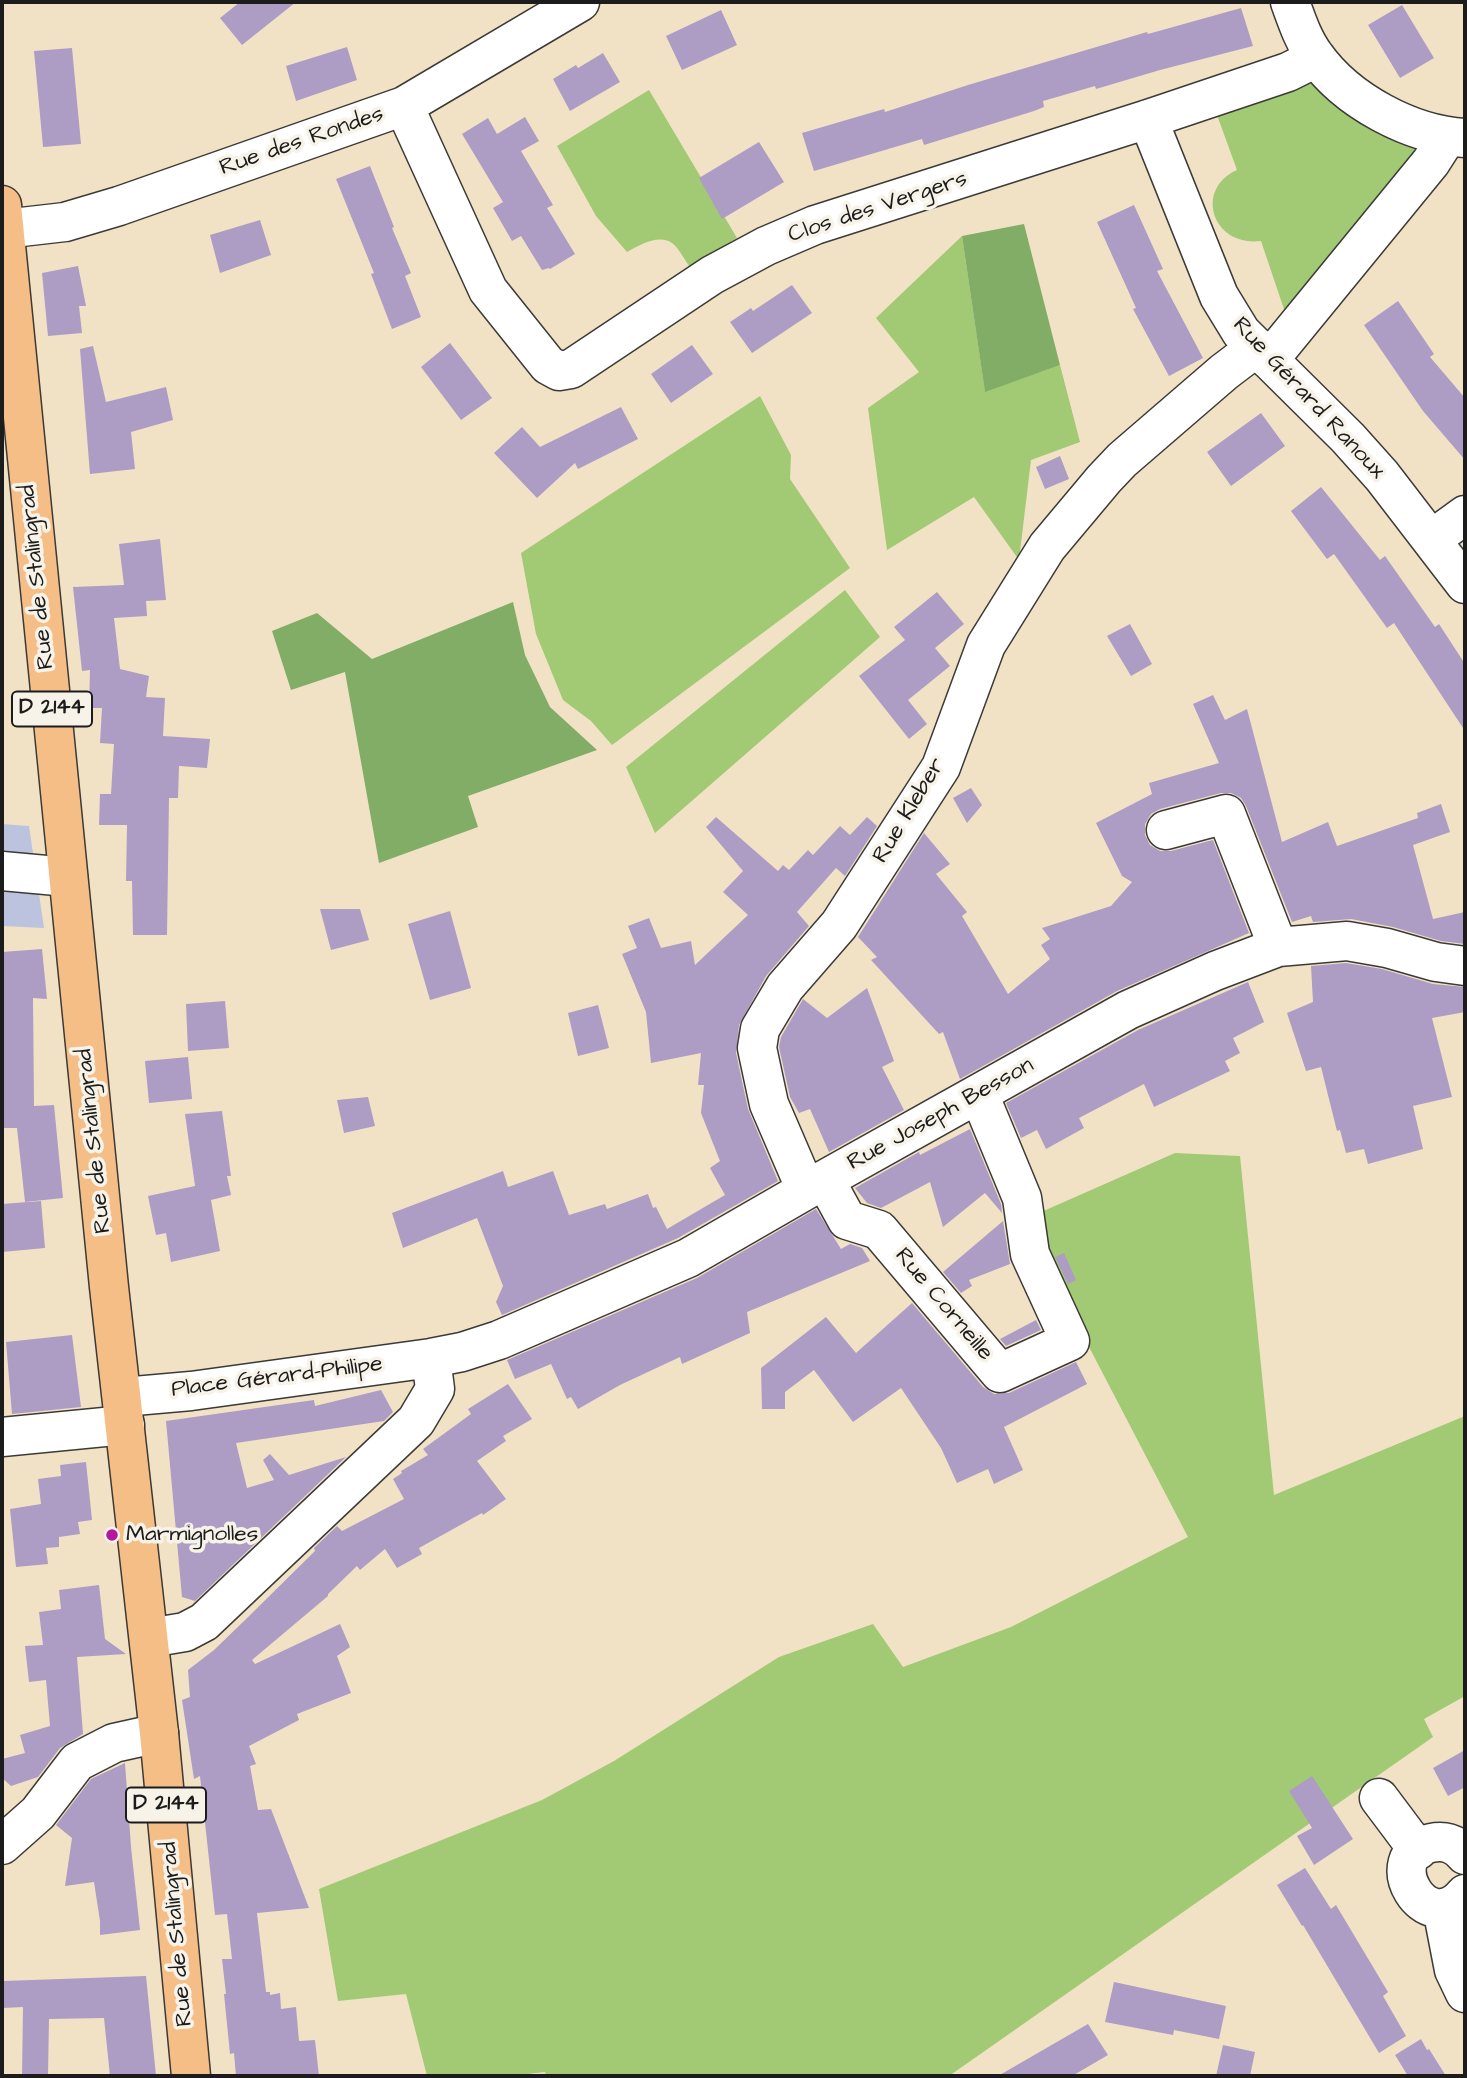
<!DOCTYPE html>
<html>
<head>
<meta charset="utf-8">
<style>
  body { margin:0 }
  #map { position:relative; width:1467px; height:2078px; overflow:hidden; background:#f1e2c6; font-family:"Architects Daughter",sans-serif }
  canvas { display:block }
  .frame { position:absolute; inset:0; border:4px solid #1c1c1c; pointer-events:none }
</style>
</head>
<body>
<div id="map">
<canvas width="1467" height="2078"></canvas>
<div class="frame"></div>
</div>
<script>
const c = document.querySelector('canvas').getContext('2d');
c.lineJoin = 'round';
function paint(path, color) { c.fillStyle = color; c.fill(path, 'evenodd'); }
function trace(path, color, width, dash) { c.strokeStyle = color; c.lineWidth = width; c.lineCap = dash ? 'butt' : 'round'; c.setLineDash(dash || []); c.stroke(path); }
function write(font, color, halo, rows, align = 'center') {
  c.font = font + ' "Architects Daughter",sans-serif'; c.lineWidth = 7; c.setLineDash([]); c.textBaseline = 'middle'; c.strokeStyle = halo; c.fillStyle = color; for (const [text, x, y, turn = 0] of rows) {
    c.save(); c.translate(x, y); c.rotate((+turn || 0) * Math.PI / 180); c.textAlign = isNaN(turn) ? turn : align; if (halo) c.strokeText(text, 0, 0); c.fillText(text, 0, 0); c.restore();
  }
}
paint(new Path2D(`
  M2,824L29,826L44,928L2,926Z`), '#bcc3de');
paint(new Path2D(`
  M1317,78L1421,146L1288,321L1261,241C1212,247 1194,189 1237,170L1217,115L1272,98L1269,87Z
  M649,90L737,238L690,267C685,261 679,248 672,243C658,234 640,245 627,252L596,216L557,146Z
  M962,236L985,391L1060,365L1080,442L1031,460L1019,560L974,497L887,550L868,408L919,372L876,318Z
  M760,396L791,455L790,479L850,568L612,745L591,721L563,700L536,634L521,553Z
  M845,590L880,637L655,833L626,767Z
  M1175,1153L1240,1156L1274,1495L1465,1416V1696L1424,1719L1433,1737L949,2076H546L545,2072L509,2076H427L406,1994L338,2001L319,1889L542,1800L614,1761L779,1657L873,1624L903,1667L1011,1627L1188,1537L1038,1249L1039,1213Z`), '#a2c974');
paint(new Path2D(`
  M1024,224L1060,365L985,392L962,236Z
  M513,602L525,655L550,707L597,750L468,796L478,827L379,863L345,672L291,690L272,631L317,613L372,659Z`), '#81ad66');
paint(new Path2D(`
  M240,2H296L242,45L220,18Z
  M1402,5L1434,58L1400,78L1368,25Z
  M1241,8L1253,46L1160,70L1096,89L1095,86L1043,101L1044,107L1034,111L924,145L922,139L814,171L802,133L884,109L885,112L968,85L1147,32L1148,34Z
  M721,10L737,45L682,70L666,36Z
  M347,47L357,80L296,101L286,66Z
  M72,48L81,144L43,147L34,51Z
  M603,53L620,82L570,111L553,79L576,65L578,68Z
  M525,117L539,141L521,151L553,205L547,208L575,254L550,269L549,268L542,270L521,236L512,241L493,208L503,202L462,134L488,118L497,134Z
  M759,142L784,182L722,219L699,178Z
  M370,166L394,227L392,228L411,273L405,276L421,317L392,329L371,274L374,273L336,179Z
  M1134,205L1163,269L1157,271L1203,358L1169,376L1133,309L1136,308L1097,222Z
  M260,220L271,255L220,273L210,235Z
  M78,266L86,306H79L82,333L48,336L42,273Z
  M792,285L812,313L752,353L730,322L751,308L753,311Z
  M1398,301L1434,354L1430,357L1465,398V460L1423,411L1364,325Z
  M450,343L492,398L461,420L421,367Z
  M692,345L713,374L671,403L651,374Z
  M93,346L106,402L166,387L173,420L131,432L135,469L90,474L80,349Z
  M621,407L638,439L578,469L575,463L537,498L494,453L522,427L540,447Z
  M1261,413L1285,446L1231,486L1207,452Z
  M1060,456L1069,479L1045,489L1036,467Z
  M1321,487L1380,560L1385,556L1435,627L1439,624L1465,664V731L1394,623L1387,628L1334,554L1327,559L1291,511Z
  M160,539L166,600L146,601L147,616L114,618L120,669L149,676L146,697L165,698L163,736L210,739L207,768L179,766L178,798H169L167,935H133L132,881H126L127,825H99L100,794H111L114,744L100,743L102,708H89L90,670L82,671L73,587L124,585L119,544Z
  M937,592L964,624L935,648L950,666L908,700L927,724L909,739L859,676L905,640L894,627Z
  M1130,624L1152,664L1131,676L1107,636Z
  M1213,695L1225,720L1247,709L1282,842L1328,822L1337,846L1418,818L1417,813L1441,804L1450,832L1413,845L1433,919L1465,912V944L1441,941L1393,927L1351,919L1313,922L1311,916L1292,922L1246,806L1241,798L1231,793H1221L1160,809L1151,814L1145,824V835L1150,845L1160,851H1171L1213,840L1249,933L1117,991L960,1079L943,1032L939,1034L871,960L877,957L858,937L924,833L950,864L936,874L967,912L962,916L1008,994L1050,959L1041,945L1050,939L1042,928L1111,906L1132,882L1122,876L1096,823L1152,794L1149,783L1219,763L1193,704Z
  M971,788L982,805L967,823L953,798Z
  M716,817L778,871L783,865L789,870L808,850L813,855L840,826L850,835L867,817L877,826L845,876L836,868L797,912L809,926L766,976L739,1025L736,1053L748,1109L778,1181L678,1238L502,1315L496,1302L503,1286L477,1218L403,1248L392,1213L503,1171L508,1187L553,1171L569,1215L605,1204L607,1209L648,1194L653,1208L656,1207L667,1229L725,1195L710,1168L720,1161L701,1113L704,1085H698L701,1053L651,1063L646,1012L622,954L637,948L628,926L649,918L661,948L691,941L695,965L748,915L723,892L743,871L706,827Z
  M320,909H360L369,940L331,950Z
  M450,911L471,988L430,1000L408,924Z
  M42,949L47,999L33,998L34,1106L54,1105L63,1198L25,1202L17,1128H2V952Z
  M1346,963L1382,969L1433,984L1465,987V1012L1432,1018L1452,1097L1413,1106L1423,1149L1368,1164L1364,1149L1346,1153L1340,1130L1337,1131L1321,1067L1306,1071L1287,1013L1313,1002L1311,966Z
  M1248,982L1264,1022L1233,1038L1240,1053L1225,1061L1230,1071L1154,1107L1144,1084L1079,1118L1084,1128L1046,1149L1037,1130L1021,1138L1006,1103L1138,1030Z
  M867,988L894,1061L882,1067L904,1110L829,1152L810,1109L799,1113L790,1097L779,1047L781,1037L803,999L827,1018Z
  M225,1001L229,1048L188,1051L186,1004Z
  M598,1005L609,1048L578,1056L568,1013Z
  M188,1057L192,1099L149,1103L145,1061Z
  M368,1097L375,1126L344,1133L337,1100Z
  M222,1111L231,1176H227L231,1195L211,1200L220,1251L171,1262L166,1233L156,1235L148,1196L195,1186L185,1114Z
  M970,1129L1001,1204L1002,1213L985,1193L943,1227L930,1182L881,1208L867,1203L855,1188L919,1152L920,1155Z
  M41,1201L45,1248L2,1252V1204Z
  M816,1209L841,1249L850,1244L862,1248L870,1261L747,1312L750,1333L682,1364L680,1357L620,1385L578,1409L571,1397L567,1399L551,1364L515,1379L507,1360L697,1278Z
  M1003,1221L1010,1264L969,1280L972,1286L961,1293L943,1272Z
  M1064,1253L1076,1280L1068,1284L1055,1257Z
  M912,1303L983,1387L994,1394L1009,1393L1076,1362L1087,1384L1004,1427L1023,1470L994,1484L988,1469L957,1483L941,1448L901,1388L853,1422L814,1370L785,1392V1409H762L761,1368L826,1317L856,1353Z
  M1036,1320L1041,1330L1006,1346L1000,1339Z
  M72,1335L81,1407L12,1414L6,1342Z
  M508,1384L532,1419L503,1436L506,1441L477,1461L506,1499L483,1515L482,1513L419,1548L422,1554L397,1568L385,1549L360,1570L357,1566L328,1594V1596L252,1660L255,1664L340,1624L350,1647L337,1656L351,1693L297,1714L299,1720L249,1746L256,1764L250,1766L258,1810L271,1809L309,1908L257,1913L266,1992H270V1995L280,1993L281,2009L296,2007L299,2041L315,2040L319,2076H236L234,2053L230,2054L224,1994H226L222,1959H232L227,1914L215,1915L200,1776L194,1779L182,1700L190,1697L188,1670L214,1650L243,1622L315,1551L314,1548L337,1526L342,1531L404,1499L393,1479L402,1473L401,1471L428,1455L423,1449L471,1414L468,1409Z
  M381,1390L393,1412L384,1421L236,1443L247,1488L274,1480L263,1460L270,1454L289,1475L346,1457L195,1601L182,1597L166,1421L314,1400L315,1406Z
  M86,1462L92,1520L78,1522L80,1534L59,1537V1547L46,1548L48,1564L16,1567L10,1509L41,1504L38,1479L61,1476L60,1465Z
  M99,1585L105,1639L126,1654L77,1657L83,1734L60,1748L38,1777L11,1786L2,1778V1759L25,1753L20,1735L50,1726L46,1680L29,1682L25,1646L43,1645L39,1612L61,1609L59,1590Z
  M1465,1750V1787L1448,1796L1433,1768Z
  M125,1763L131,1847L140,1930L100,1935V1921L94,1882L65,1886L72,1838L56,1825L91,1779Z
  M1312,1776L1353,1839L1314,1865L1297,1836L1312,1828L1289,1791Z
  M1305,1868L1331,1909L1336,1905L1388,1992L1383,1996L1406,2036L1379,2053L1303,1925L1302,1926L1277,1885Z
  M146,1976L156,2076H110L104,2018L49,2019L48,2076H22L23,2007L3,2008V1981Z
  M1114,1982L1226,2006L1219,2039L1174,2030L1173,2035L1105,2022Z
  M1088,2024L1108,2055L1072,2076H998Z
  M1421,2039L1427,2050L1429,2049L1446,2076H1408L1395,2055Z
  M1223,2045L1255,2052L1250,2076H1216Z`), '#ad9cc4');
const minor = new Path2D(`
  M1290,2C1297,21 1303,40 1315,56C1347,101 1411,135 1465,138
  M404,106L488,290L548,365L559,371L571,369L712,275L766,246L815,225L1148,119L1288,72L1316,58
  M1148,119L1219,296L1241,332L1348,438L1382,476L1465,584
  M4,229L65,222L119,206L404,106L580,2
  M1269,360L1431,162L1447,137
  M1432,539L1465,515
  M1166,830L1226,814L1278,947
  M2,871L68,877
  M825,1180L847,1220L879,1230L1000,1373L1070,1341L1030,1254L1022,1198L979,1094
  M806,1190L769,1104L757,1048L760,1029L785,987L839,925L941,767L986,645L1047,547L1104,479L1122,460L1224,372L1257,347
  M123,1397L191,1391L431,1358L462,1352L499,1340L688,1258L806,1190L1128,1010L1215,971L1278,947L1347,941L1387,948L1436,962L1465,966
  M2,1437L125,1425
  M149,1638L185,1632L204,1622L416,1421L435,1389L431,1358
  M1379,1798L1418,1850
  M2,1845L38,1813L77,1762L114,1743L159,1733
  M1465,1855C1456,1844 1445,1840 1431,1843C1376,1855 1426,1942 1465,1894
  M1442,1908L1454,1970L1465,1993`);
const major = new Path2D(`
  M2,205L109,1287L159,1733L191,2076`);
trace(minor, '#3c3a36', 41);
trace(major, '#3c3a36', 41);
trace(minor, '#fff', 38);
trace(major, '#f6be87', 38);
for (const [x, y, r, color] of [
  [112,1535,7,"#b5179e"]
]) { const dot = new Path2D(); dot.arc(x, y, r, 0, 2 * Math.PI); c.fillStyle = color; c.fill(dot); trace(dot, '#f7f3e8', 2.5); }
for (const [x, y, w] of [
  [52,709,80],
  [166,1805,80]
]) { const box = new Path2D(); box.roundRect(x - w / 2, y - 17.5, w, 35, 5); c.fillStyle = '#f7f3e8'; c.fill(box); trace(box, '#1c1c1c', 2); }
write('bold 21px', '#1c1c1c', null, [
  ["D 2144",52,709],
  ["D 2144",166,1805]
]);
write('23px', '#1c1c1c', '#f7f3e8', [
  ["Rue des Rondes",302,142,-19],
  ["Clos des Vergers",878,208,-18],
  ["Rue Gérard Ranoux",1308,399,47],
  ["Rue de Stalingrad",38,577,-96],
  ["Rue Kleber",910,811,-59],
  ["Rue Joseph Besson",941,1115,-29],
  ["Rue de Stalingrad",95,1141,-96],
  ["Rue Corneille",943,1305,50],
  ["Place Gérard-Philipe",277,1378,-7],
  ["Rue de Stalingrad",178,1934,-95]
]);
write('23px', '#1c1c1c', '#f7f3e8', [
  ["Marmignolles",126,1535]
], 'left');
</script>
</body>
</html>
